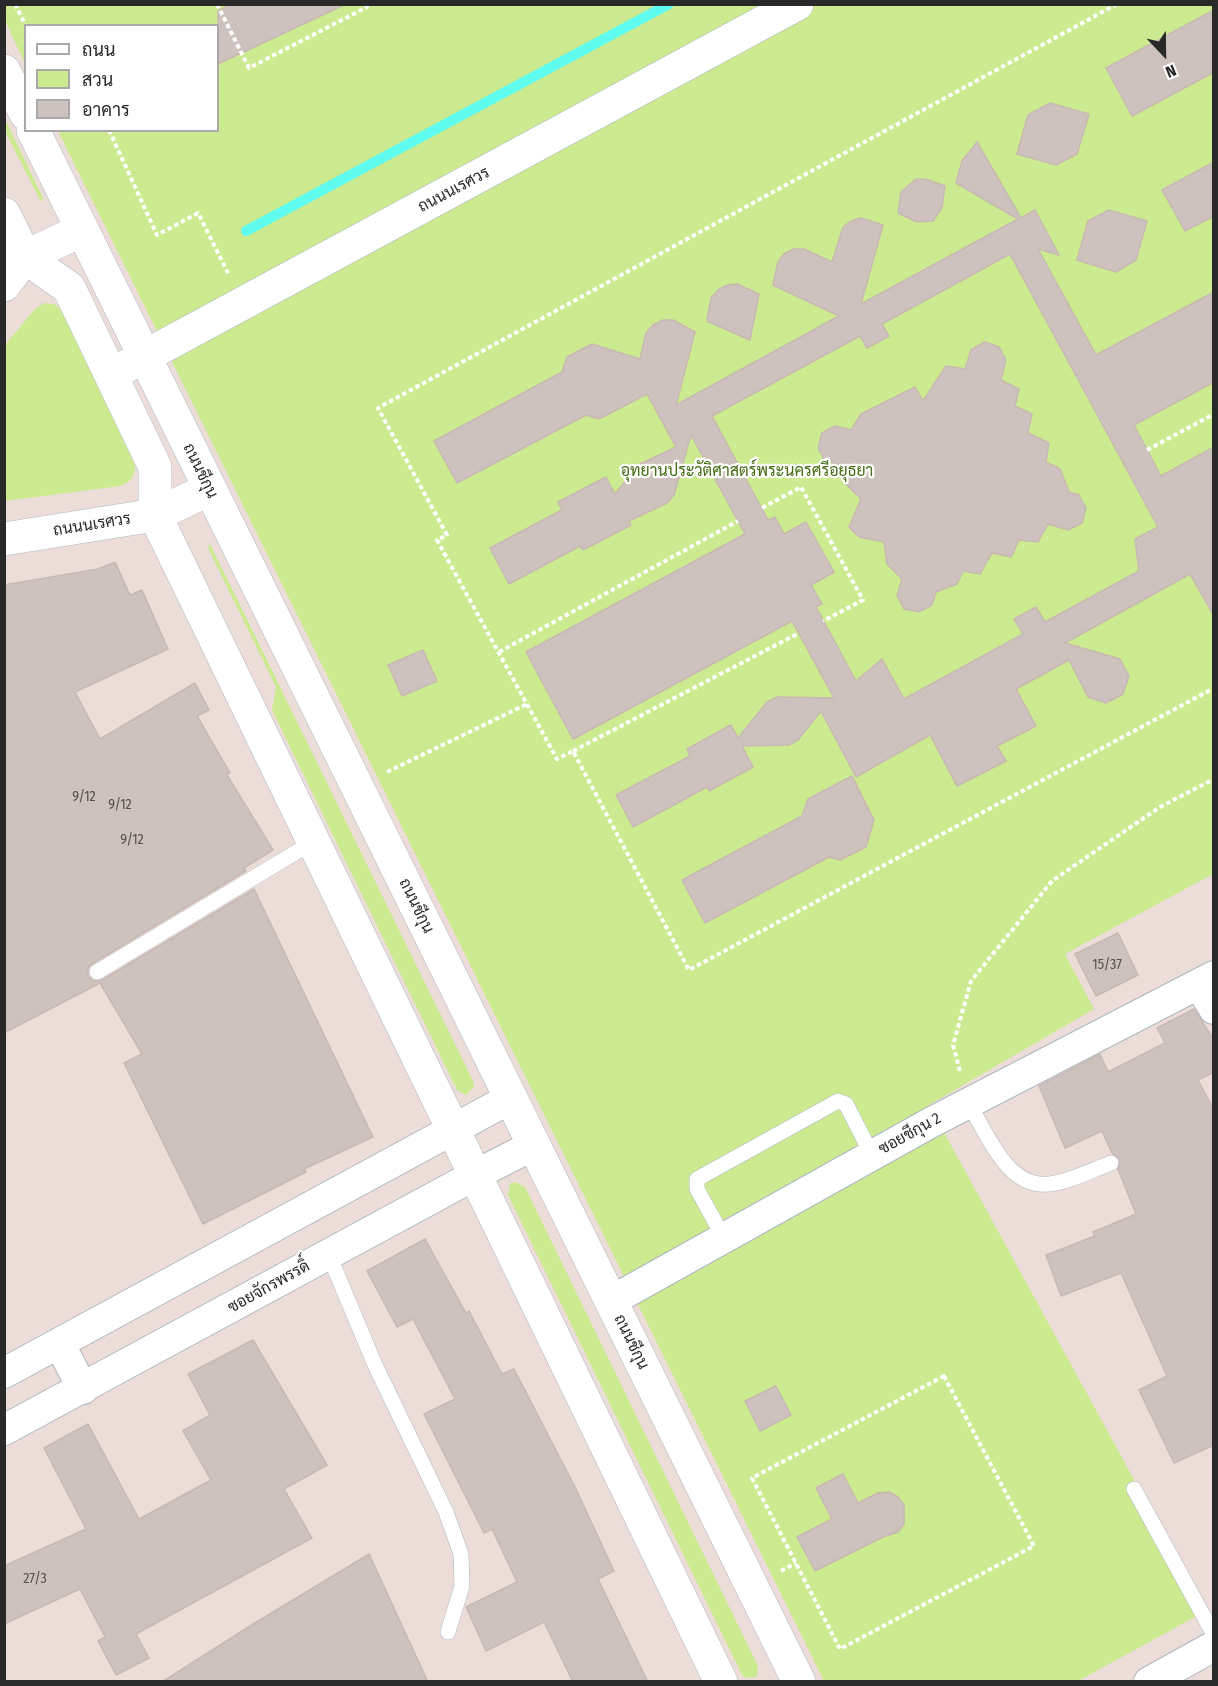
<!DOCTYPE html>
<html>
<head>
<meta charset="utf-8">
<style>
  body { margin:0 }
  #map { position:relative; width:1218px; height:1686px; overflow:hidden; background:#edddd8; font-family:"Fira Sans Condensed",Sarabun,sans-serif }
  canvas { display:block }
  .frame { position:absolute; inset:0; border:6px solid #292929; pointer-events:none }
  .legend { position:absolute; left:24px; top:24px; width:195px; height:108px; box-sizing:border-box; background:#fff; border:2px solid #a9a9a9; margin:0; padding:8px 10px; list-style:none; font-size:18px; color:#292929 }
  .legend li { display:flex; align-items:center; gap:12px; height:30px }
  .legend b { width:30px; border:2px solid #a9a9a9 }
  .north { position:absolute; left:1134px; top:24px; width:60px; height:60px; -webkit-text-stroke:4px #fff; paint-order:stroke; rotate:158deg; font-size:16px; font-weight:700; line-height:24px; text-align:center; color:#292929 }
  .north::after { content:''; display:block; margin:auto; width:21px; height:27px; background:#292929; clip-path:polygon(50% 0,100% 100%,50% 72%,0 100%) }
</style>
</head>
<body>
<div id="map">
<canvas width="1218" height="1686"></canvas>
<div class="frame"></div>
<ul class="legend">
<li><b style="height:8px;background:#fff"></b>ถนน</li>
<li><b style="height:16px;background:#ccea8f"></b>สวน</li>
<li><b style="height:16px;background:#cec2be"></b>อาคาร</li>
</ul>
<div class="north">N</div>
</div>
<script>
const c = document.querySelector('canvas').getContext('2d');
c.lineJoin = 'round';
function paint(path, color) { c.fillStyle = color; c.fill(path, 'evenodd'); }
function trace(path, color, width, dash) { c.strokeStyle = color; c.lineWidth = width; c.lineCap = dash ? 'butt' : 'round'; c.setLineDash(dash || []); c.stroke(path); }
function write(font, color, halo, rows, align = 'center') {
  c.font = font + ' "Fira Sans Condensed",Sarabun,sans-serif'; c.lineWidth = 4.5; c.setLineDash([]); c.textBaseline = 'middle'; c.strokeStyle = halo; c.fillStyle = color; for (const [text, x, y, turn = 0] of rows) {
    c.save(); c.translate(x, y); c.rotate((+turn || 0) * Math.PI / 180); c.textAlign = isNaN(turn) ? turn : align; if (halo) c.strokeText(text, 0, 0); c.fillText(text, 0, 0); c.restore();
  }
}
paint(new Path2D(`
  M5,4L1213,5V874L1065,954L1094,1009L929,1105L1206,1611L1078,1681H824L58,131L218,130V26H26L25,64L5,20Z
  M5,119L43,198L41,202L5,131Z
  M44,303L54,304L62,310L135,465C135,477 131,482 120,486L5,501V345L34,310Z
  M210,544L473,1081L474,1087L466,1095L457,1090L272,710L276,687L208,548Z
  M515,1182L525,1187L758,1666L757,1677L746,1678L742,1675L508,1195L510,1184Z`), '#ccea8f');
trace(new Path2D(`
  M246,231L669,4`), '#5ffbef', 10);
const building = new Path2D(`
  M232,4H346L218,64V11Z
  M1214,10V72L1132,116L1106,68Z
  M1050,103L1089,114L1077,154L1056,165L1017,154L1028,115Z
  M977,142L1021,218L1035,210L1059,255L1038,249L1096,355L1214,292V382L1134,425L1161,476L1214,447V616L1190,574L1065,643L1120,659L1129,676L1123,694L1106,703L1088,697L1069,660L1016,689L1036,726L997,746L1006,761L957,786L930,735L856,777L821,711L798,740L789,745L742,746L753,767L709,791L707,787L633,827L616,795L690,756L687,749L731,725L738,738L767,702L777,697L834,698L792,621L573,739L526,652L745,534L691,435L674,495L667,503L629,521L631,525L583,550L580,546L509,584L490,548L562,510L558,502L606,477L615,494L638,465L676,447L647,394L599,419L586,415L457,483L434,441L562,372L567,357L592,344L640,359L646,333L653,325L663,320H673L695,332L676,405L839,316L773,285L778,262L784,254L794,249H804L832,262L843,227L851,221L861,218L883,225L861,304L1018,219L956,183L962,161ZM1010,254L1158,527L1135,539L1139,571L1045,622L1036,607L1014,619L1023,634L904,699L882,659L856,681L816,607L822,604L811,585L834,572L806,522L784,534L775,517L768,520L712,416L860,336L867,348L889,336L882,324Z
  M1214,162V216L1185,231L1162,190Z
  M916,179H925L945,186L942,208L933,221L917,222L898,213L901,192Z
  M1109,210L1147,221L1136,260L1116,272L1077,260L1088,221Z
  M737,284L759,294L750,340L707,321L711,298L718,290L727,285Z
  M985,342L999,347L1006,360L1001,380L1019,389L1015,406L1032,414L1028,433L1049,443L1046,462L1060,469L1069,492L1079,495L1086,508L1082,523L1068,530L1048,524L1038,542L1019,540L1011,557L992,553L980,574L963,571L957,584L936,592L932,605L919,612L904,609L897,595L902,579L887,564L884,542L859,537L849,527L861,499L844,482L842,465L825,461L818,448L822,433L835,426L851,430L861,414L915,387L923,401L946,366L965,369L971,350Z
  M115,562L130,595L142,590L168,649L75,692L100,739L195,683L209,710L197,716L230,773L227,775L273,850L244,868L246,871L92,964L88,968V976L93,981L102,980L254,889L373,1137L304,1169L306,1172L203,1224L124,1063L142,1054L100,983L4,1033V585L98,569Z
  M423,650L437,681L402,696L388,665Z
  M852,776L874,820L866,847L840,860L829,857L705,923L682,880L802,816L808,799Z
  M1118,933L1138,975L1096,996L1075,954Z
  M1194,1009L1214,1040V1072L1198,1080L1214,1110V1445L1174,1463L1139,1390L1167,1376L1121,1273L1061,1296L1046,1255L1095,1236L1093,1232L1136,1214L1118,1169L1120,1160L1112,1153L1102,1131L1065,1148L1039,1086L1100,1054L1108,1072L1165,1043L1157,1028Z
  M425,1239L466,1313L469,1311L502,1374L514,1369L575,1487L614,1571L598,1579L648,1682H573L544,1622L486,1651L466,1607L517,1582L492,1529L484,1533L424,1414L455,1399L413,1319L397,1327L367,1271Z
  M253,1340L327,1465L284,1489L312,1538L136,1634L149,1658L116,1675L98,1641L105,1637L80,1589L4,1624V1566L86,1529L44,1448L88,1424L139,1519L211,1480L183,1431L210,1415L188,1374Z
  M776,1386L791,1415L760,1431L745,1401Z
  M843,1474L858,1503L878,1493L889,1492L898,1497L904,1505V1524L898,1532L883,1537L815,1571L797,1537L832,1519L816,1488Z
  M369,1554L428,1682H162L250,1626Z`);
paint(building, '#cec2be');
trace(building, '#c8b9b2', 1.5);
const lane = new Path2D(`
  M97,972L313,842
  M969,1104C987,1133 1007,1189 1049,1184C1070,1182 1092,1170 1111,1163
  M724,1238L697,1189V1179L838,1101L846,1104L872,1155
  M329,1255L375,1365L446,1512L461,1554L462,1586L448,1632
  M1134,1489L1214,1635`);
const street = new Path2D(`
  M1199,984L1214,1009
  M611,1301L930,1123L1214,976
  M59,1343L83,1389
  M4,1373L511,1098
  M4,1430L475,1175L534,1145
  M1149,1682L1214,1646`);
const secondary = new Path2D(`
  M4,71L26,114
  M33,130L799,1682
  M4,214L25,257L69,288L155,467V515L721,1682
  M4,285L25,257L82,230
  M125,367L797,4
  M4,539L155,515L210,489`);
trace(lane, '#adb6bf', 16);
trace(street, '#adb6bf', 32);
trace(secondary, '#adb6bf', 34);
trace(new Path2D(`
  M15,4L26,26
  M217,4L249,68L367,7L365,4
  M1117,4L378,408L447,535L437,540L557,759L573,751L689,970L1214,688
  M109,130L157,235L198,213L229,275
  M1147,450L1214,414
  M762,508L801,487L863,600L823,621
  M499,652L738,521
  M573,751L799,633
  M387,772L527,704
  M960,1071L953,1045L971,981L1052,881L1160,807L1214,779
  M944,1376L1034,1546L840,1649L752,1478Z
  M781,1571L796,1563`), '#fff', 4, [4.5, 3]);
trace(lane, '#fff', 15);
trace(street, '#fff', 30);
trace(secondary, '#fff', 33);
write('14px', '#524f4e', null, [
  ["9/12",84,797],
  ["9/12",120,805],
  ["9/12",132,840],
  ["15/37",1107,965],
  ["27/3",35,1579]
]);
write('16px', '#292929', '#fff', [
  ["ถนนนเรศวร",454,190,-28],
  ["ถนนชีกุน",200,471,64],
  ["ถนนนเรศวร",92,525,-9],
  ["ถนนชีกุน",416,906,64],
  ["ซอยชีกุน 2",910,1134,-29],
  ["ซอยจักรพรรดิ์",269,1287,-29],
  ["ถนนชีกุน",631,1342,64]
]);
write('16px', '#436c12', '#fff', [
  ["อุทยานประวัติศาสตร์พระนครศรีอยุธยา",747,472]
]);
</script>
</body>
</html>
